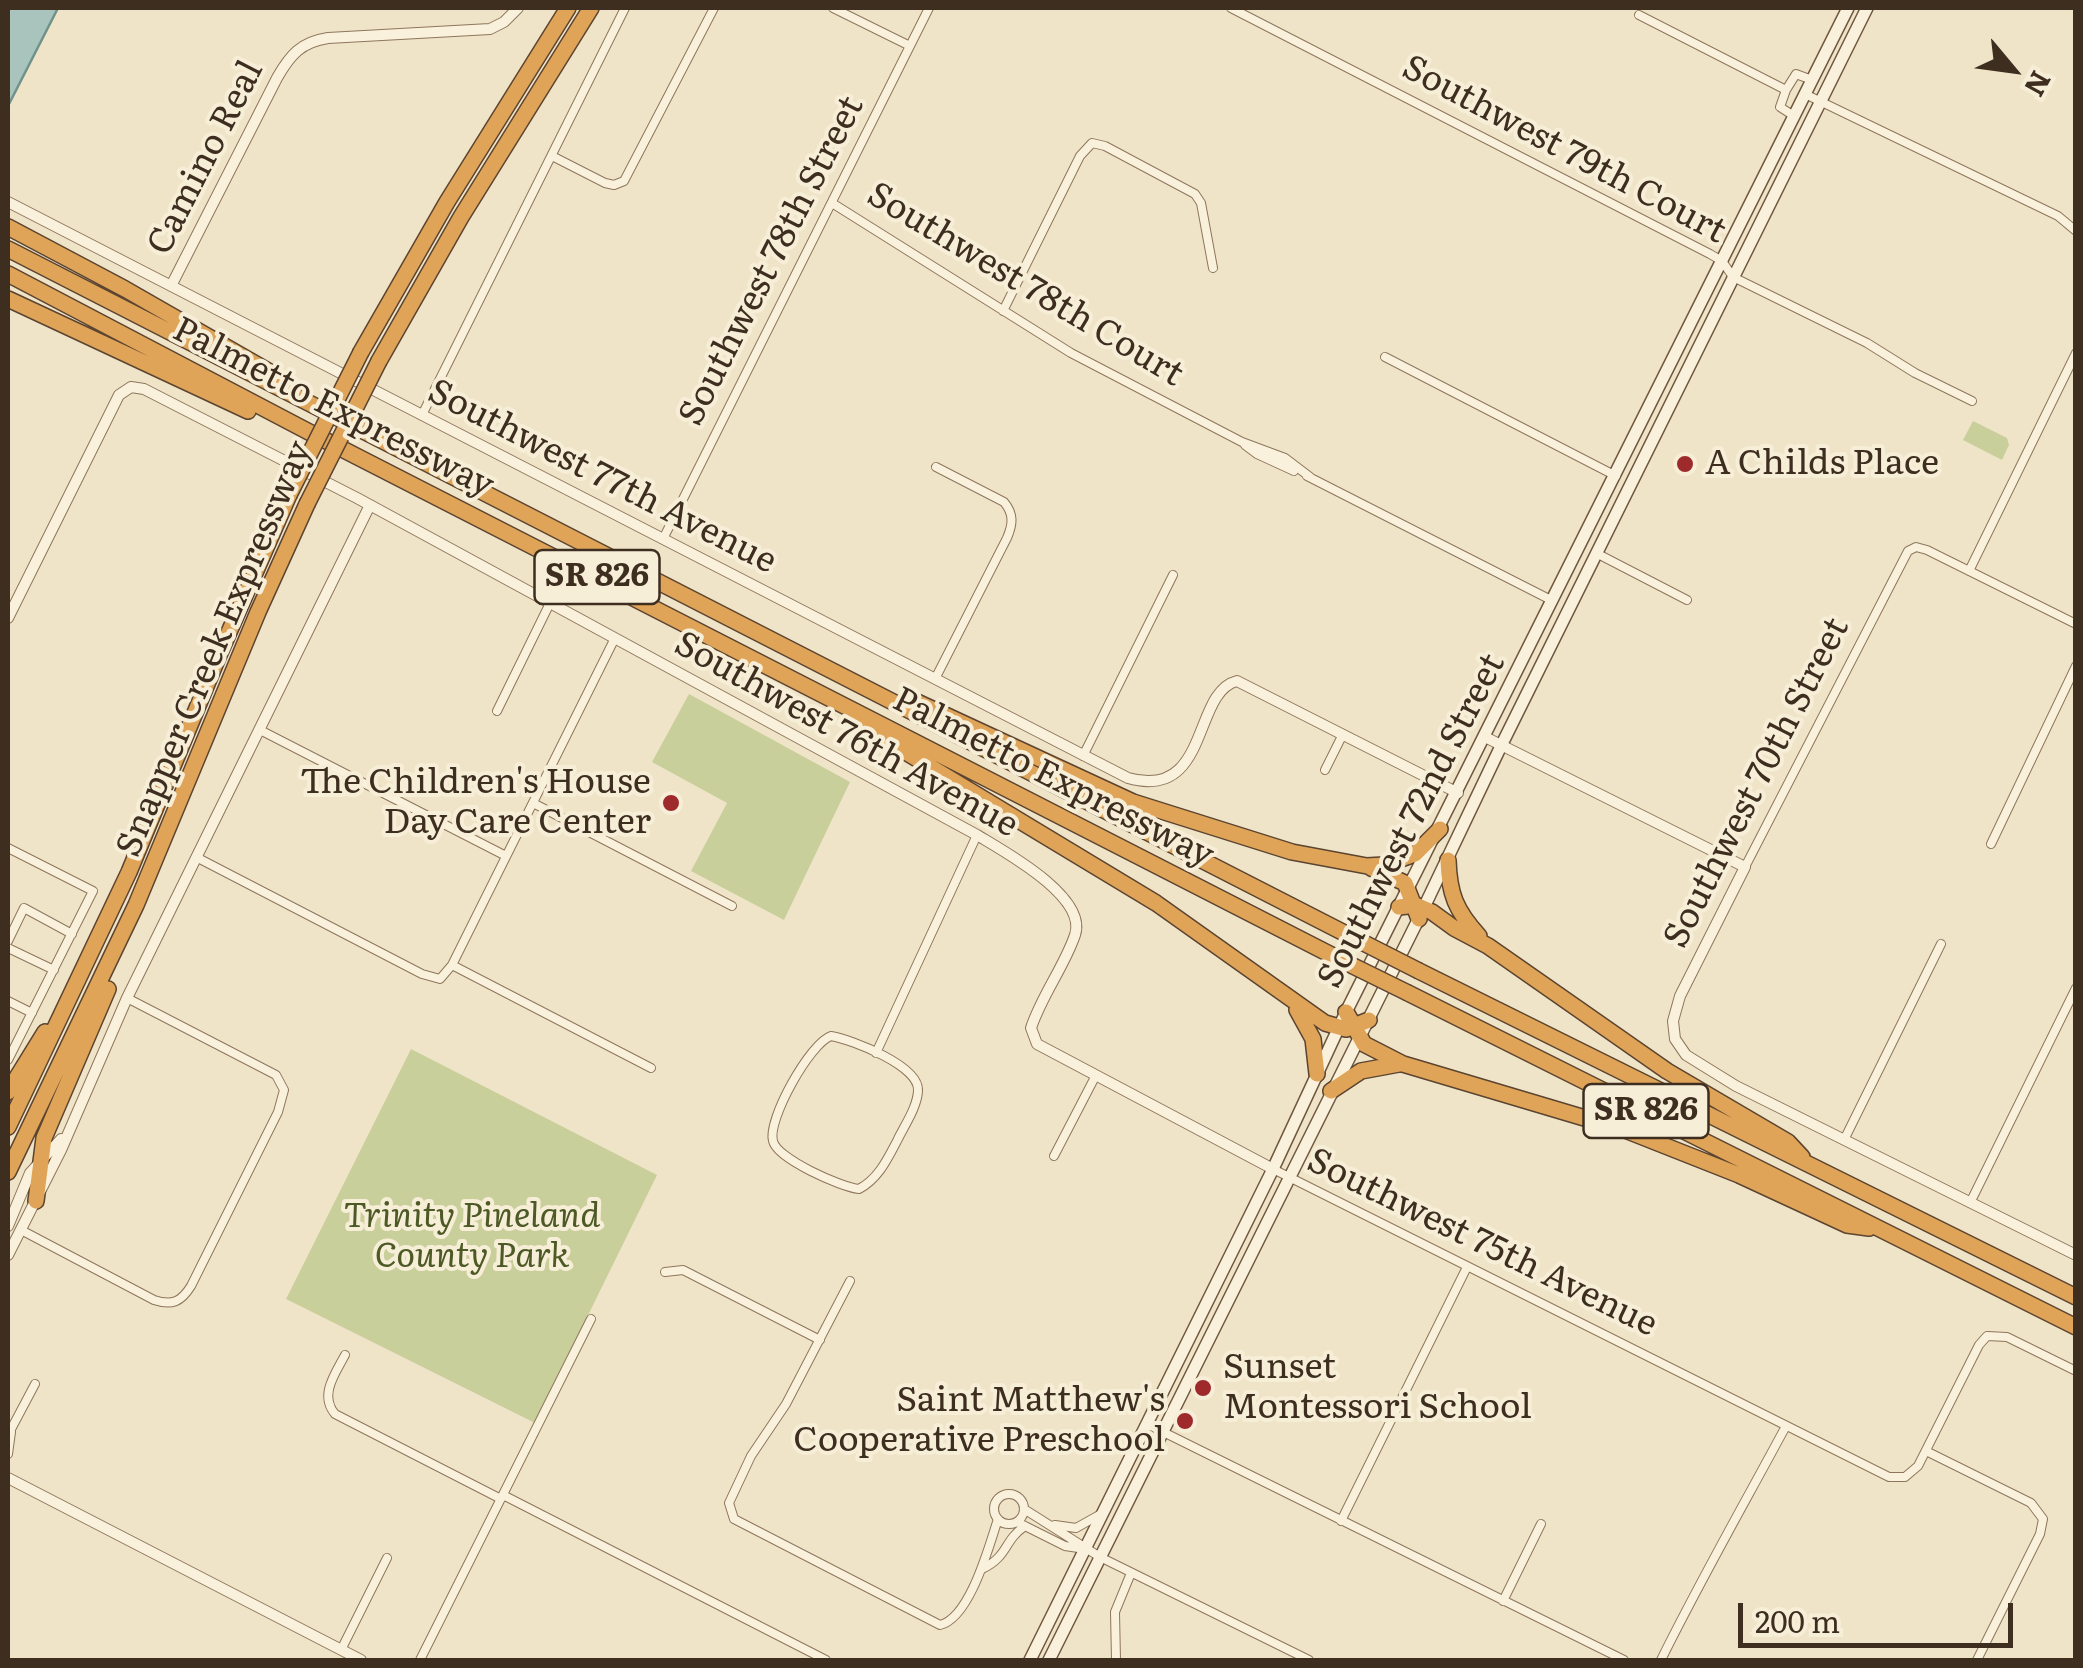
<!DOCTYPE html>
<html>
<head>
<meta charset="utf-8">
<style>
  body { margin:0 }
  #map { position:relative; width:2083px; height:1668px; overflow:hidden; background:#f0e4c8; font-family:Literata,serif }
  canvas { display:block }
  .frame { position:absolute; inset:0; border:10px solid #3d2e20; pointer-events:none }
  .north { position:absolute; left:1963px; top:20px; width:100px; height:100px; -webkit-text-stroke:8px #f7eed8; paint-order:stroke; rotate:119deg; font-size:28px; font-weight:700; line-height:40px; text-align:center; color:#3d2e20 }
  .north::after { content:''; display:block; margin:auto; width:35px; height:45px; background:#3d2e20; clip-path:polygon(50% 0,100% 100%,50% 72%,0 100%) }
  .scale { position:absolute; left:1738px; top:1603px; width:275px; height:45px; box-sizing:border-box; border:5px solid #3d2e20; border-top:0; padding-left:12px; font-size:30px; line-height:35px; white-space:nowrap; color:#3d2e20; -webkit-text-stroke:8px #f7eed8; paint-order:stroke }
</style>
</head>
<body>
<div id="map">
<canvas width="2083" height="1668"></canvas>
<div class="frame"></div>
<div class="north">N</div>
<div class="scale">200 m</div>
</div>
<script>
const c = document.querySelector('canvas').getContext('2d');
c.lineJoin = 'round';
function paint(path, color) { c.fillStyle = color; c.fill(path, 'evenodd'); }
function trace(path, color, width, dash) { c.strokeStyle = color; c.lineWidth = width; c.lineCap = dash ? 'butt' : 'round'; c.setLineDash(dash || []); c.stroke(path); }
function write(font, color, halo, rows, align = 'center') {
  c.font = font + ' Literata,serif'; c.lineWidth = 8; c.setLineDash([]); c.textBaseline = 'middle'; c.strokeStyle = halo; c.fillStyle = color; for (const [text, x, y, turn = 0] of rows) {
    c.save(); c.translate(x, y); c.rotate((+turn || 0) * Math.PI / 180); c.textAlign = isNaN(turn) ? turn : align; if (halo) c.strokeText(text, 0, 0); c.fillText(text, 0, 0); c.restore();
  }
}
paint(new Path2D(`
  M1973,421L2007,438L2009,445L2002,460L1963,440Z
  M689,694L850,782L784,920L691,871L727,803L652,762Z
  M411,1049L657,1175L535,1423L286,1299Z`), '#c9cf9b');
const water = new Path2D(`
  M8,8H58L8,106Z`);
paint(water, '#a9c4bc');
trace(water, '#6f938a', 2.5);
const minor = new Path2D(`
  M833,8L910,46
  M1231,8L1710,254L1722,261L1733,277L1867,343L1915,373L1972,401
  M1639,15L1786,90
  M1805,94L2058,216L2076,231
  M1794,116L1780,107L1786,90L1796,74L1812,80
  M552,156L605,183L614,185L624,181L714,8
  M832,203L1071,353L1242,442L1285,458L1310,477
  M1003,311L1080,156L1092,143L1105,146L1195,194L1201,203L1213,268
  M1385,357L1616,476
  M422,415L625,8
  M1245,445L1257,454L1294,471
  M1307,476L1553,601
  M663,539L929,8
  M1596,553L1687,600
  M1969,571L2076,353
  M935,679L1007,538C1013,524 1014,514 1004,502L936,467
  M497,711L550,603
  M260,730L506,856
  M1083,756L1173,575
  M1325,770L1343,734
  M533,803L732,906
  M1991,844L2076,666
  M8,848L93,891L8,1060
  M196,857L422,974L440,979L452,965L615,638
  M1745,867L1908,551L1916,547L1927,550L2076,624
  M8,941L24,908L72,934
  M8,948L54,970
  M452,965L651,1068
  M8,1001L32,1013
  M831,1036C853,1040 920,1066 918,1091C917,1108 904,1126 897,1141C887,1160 878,1179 859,1189C841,1187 777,1159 773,1141C767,1120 810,1043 831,1036Z
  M876,1053L977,835
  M1844,1140L1941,944
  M1054,1156L1095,1077
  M1273,1169L1889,1477H1905L1918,1466L1979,1345L1987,1336L2007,1337L2076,1371
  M1970,1203L2076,988
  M21,1230L154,1300C172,1306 181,1302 191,1286L278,1112L284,1090L276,1075L127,998
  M665,1272L683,1270L820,1340
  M850,1281L786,1404L751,1456L729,1503L734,1519L940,1625C970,1618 989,1546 998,1519
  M345,1355C335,1374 319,1395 335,1414L501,1499
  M1147,1424L1624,1660
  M8,1435L35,1384
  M1926,1451L2031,1503L2043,1519L2040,1534L1977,1660
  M8,1454L11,1432
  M994 1509a15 15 0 1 1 30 0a15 15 0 1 1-30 0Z
  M503,1495L826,1660
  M1024,1509L1100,1557L1309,1660
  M1341,1521L1467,1267
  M1017,1522L1065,1546L1085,1549
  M1055,1525L1076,1528L1101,1514
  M982,1569C1009,1556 1003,1541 1025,1526
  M1503,1601L1541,1524
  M341,1650L387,1558
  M420,1660L591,1319
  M1116,1660L1115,1612L1131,1573
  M1661,1660C1700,1581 1744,1504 1786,1426`);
const tertiary = new Path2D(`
  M8,202L1128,778C1210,801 1192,692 1237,681L1458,793
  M171,286L277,78C290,55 301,42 328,38L490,29L504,22L518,8
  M8,618L119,395L131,387L144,389L357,498L977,835C1005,852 1088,897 1075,935C1064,967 1042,995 1031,1028L1037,1044L1273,1169
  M1485,737L1745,867L1680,996L1673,1021L1675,1039L1686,1055L1736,1086L2076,1255
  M8,1226L30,1173L61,1139
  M8,1255L61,1150L127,998L370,505
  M8,1478L361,1660`);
const secondary = new Path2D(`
  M1030,1660L1273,1169L1346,1012L1848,8
  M1049,1660L1417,922L1501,746L1867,8`);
const motorway = new Path2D(`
  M8,227L125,289L268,371L279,386
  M8,249L1356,939
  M8,274L309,432L1345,962
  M8,299L248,411
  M361,352L447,202L568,8
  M379,361L461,217L591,8
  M917,702L1133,802L1292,852L1367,866L1384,865L1415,854L1440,829
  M850,710L856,722L1156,903L1325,1023L1346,1029L1369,1020
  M1448,860C1449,894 1456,911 1479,936
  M1371,868L1405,883L1419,919
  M1399,907L1416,905L1432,912L1454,928L1488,946L1667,1071L1788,1142L1802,1157
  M1419,971L2076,1297
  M1408,993L2076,1327
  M1297,1010L1313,1039L1317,1074
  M1346,1012L1364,1044L1403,1064L1625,1130L1739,1175L1847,1225L1869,1228
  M1331,1091L1361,1071L1399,1064
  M8,1092L45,1032
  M8,1127L129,872L219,655L289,495
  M8,1172L136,905L258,612L307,504
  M36,1201L44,1138L108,989`);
trace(minor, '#8d765c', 10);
trace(tertiary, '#8d765c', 12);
trace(secondary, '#6f573f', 14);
trace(motorway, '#5b4430', 18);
trace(minor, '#faf1dc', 8);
trace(tertiary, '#faf1dc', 10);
trace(secondary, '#faf1dc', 11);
trace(motorway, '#e0a458', 15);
const motorwayBridge = new Path2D(`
  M289,495L361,352
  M307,504L379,361
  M1356,939L1419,971
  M1345,962L1408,993`);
trace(motorwayBridge, '#5b4430', 18, []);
trace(motorwayBridge, '#e0a458', 15);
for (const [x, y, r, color] of [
  [1685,464,10,"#9e2a2b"],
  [671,803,10,"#9e2a2b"],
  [1203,1388,10,"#9e2a2b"],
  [1185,1421,10,"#9e2a2b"]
]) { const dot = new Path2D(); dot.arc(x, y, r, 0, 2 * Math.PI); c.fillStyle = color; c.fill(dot); trace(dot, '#f7eed8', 4); }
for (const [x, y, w] of [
  [597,577,125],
  [1646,1111,125]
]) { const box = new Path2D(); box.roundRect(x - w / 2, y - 27, w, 54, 8); c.fillStyle = '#f7eed8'; c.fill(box); trace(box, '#3d2e20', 2.5); }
write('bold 32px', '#3d2e20', null, [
  ["SR 826",597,577],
  ["SR 826",1646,1111]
]);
write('35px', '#3d2e20', '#f7eed8', [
  ["Southwest 79th Court",1564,150,28],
  ["Camino Real",206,158,-63],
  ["Southwest 78th Street",772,261,-63],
  ["Southwest 78th Court",1025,285,31],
  ["Palmetto Expressway",333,408,27],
  ["Southwest 77th Avenue",602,477,27],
  ["Snapper Creek Expressway",215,649,-67],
  ["Southwest 76th Avenue",846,735,29],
  ["Palmetto Expressway",1053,778,27],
  ["Southwest 70th Street",1757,783,-63],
  ["Southwest 72nd Street",1412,821,-63],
  ["Southwest 75th Avenue",1482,1243,26]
]);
write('35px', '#3d2e20', '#f7eed8', [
  ["A Childs Place",1705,464],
  ["The Children's House",651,783,"right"],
  ["Day Care Center",651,823,"right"],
  ["Sunset",1223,1368],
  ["Montessori School",1223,1408],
  ["Saint Matthew's",1165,1401,"right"],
  ["Cooperative Preschool",1165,1441,"right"]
], 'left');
write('italic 35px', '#4d5a26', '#f7eed8', [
  ["Trinity Pineland",472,1217],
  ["County Park",472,1257]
]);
</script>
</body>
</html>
